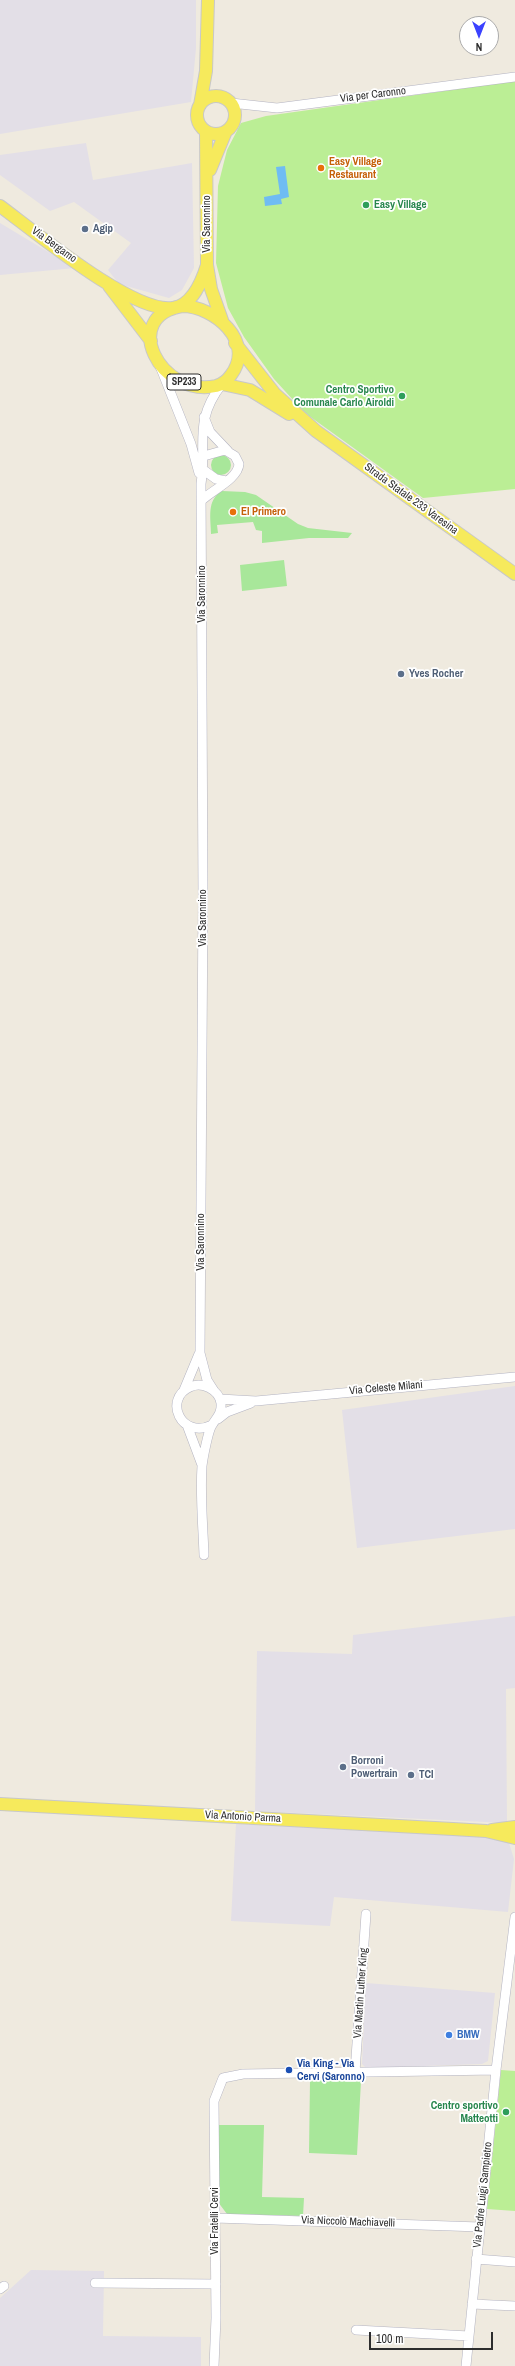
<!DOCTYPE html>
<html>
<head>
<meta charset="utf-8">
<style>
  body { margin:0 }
  #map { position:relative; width:515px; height:2366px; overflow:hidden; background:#efeadf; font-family:"Archivo Narrow",sans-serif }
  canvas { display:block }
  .north { position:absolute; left:459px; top:16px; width:40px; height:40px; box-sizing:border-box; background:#fff; border:1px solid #ababab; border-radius:50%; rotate:180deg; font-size:11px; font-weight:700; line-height:16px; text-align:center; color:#2d2d2d }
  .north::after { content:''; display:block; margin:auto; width:14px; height:18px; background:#3b42ff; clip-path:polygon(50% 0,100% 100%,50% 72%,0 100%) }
  .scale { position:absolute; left:369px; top:2332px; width:124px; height:18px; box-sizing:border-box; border:2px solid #2d2d2d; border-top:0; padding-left:5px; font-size:12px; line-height:14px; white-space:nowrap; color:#2d2d2d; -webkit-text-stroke:3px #fff; paint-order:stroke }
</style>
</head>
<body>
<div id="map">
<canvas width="515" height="2366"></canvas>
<div class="north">N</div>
<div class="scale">100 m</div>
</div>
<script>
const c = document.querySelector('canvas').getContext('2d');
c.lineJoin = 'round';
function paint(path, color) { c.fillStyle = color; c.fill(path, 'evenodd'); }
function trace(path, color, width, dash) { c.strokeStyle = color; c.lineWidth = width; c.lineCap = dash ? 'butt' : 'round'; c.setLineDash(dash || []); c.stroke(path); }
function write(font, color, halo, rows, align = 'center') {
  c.font = font + ' "Archivo Narrow",sans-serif'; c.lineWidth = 3.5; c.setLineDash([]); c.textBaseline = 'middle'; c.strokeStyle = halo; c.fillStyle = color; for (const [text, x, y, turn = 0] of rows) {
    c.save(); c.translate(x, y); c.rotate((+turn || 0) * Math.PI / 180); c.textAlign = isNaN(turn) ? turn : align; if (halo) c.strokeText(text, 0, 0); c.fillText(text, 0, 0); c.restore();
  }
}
paint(new Path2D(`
  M0,0H196V48L191,102L0,134Z
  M86,143L93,180L192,163L194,268L182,290L169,298L119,284L108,270L131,243L74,202L50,211L0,175V155Z
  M0,223L75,268L0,275Z
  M515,1386V1529L357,1548L342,1410Z
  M515,1616V1688L506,1689L507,1823L255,1811L257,1651L352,1654L353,1635Z
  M236,1824L500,1837L509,1843L514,1859L508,1912L334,1897L330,1926L231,1921Z
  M366,1983L495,1993L488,2061L482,2064L366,2068L362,2064Z
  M31,2270L104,2271L103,2336L201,2337V2366H0V2298Z`), '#e3dfe7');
paint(new Path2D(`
  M211 465a10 10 0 1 1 20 0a10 10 0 1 1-20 0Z
  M222,491L245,492L256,495L298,524L308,528L352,533L348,538H309L262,543V531L256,530L253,522L217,525L218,533L211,534C211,519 206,500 222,491Z
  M284,560L287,586L242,591L240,565Z
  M310,2080L361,2081L357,2155L309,2153Z
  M218,2125H264L262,2197L304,2198L303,2216L227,2214L218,2202Z`), '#a8e79a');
paint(new Path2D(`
  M515,81V489L423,498L305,413L274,379L244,337L228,308L216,263L218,186L227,150L241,123L266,116Z
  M501,2070L515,2071V2211L487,2209Z`), '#bbee95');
paint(new Path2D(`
  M285,166L289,197L281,199L282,204L265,206L264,197L280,194L276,167Z`), '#6fbcf3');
const minor = new Path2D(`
  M231,103L277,108L515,77
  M160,366L191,444L199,473
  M204,417L210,432L228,451
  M197,458L225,450L235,456L239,464C238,479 212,490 201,501
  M198,466L216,479L226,481
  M184,1390L199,1354
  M214,1391L207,1380L200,1353L203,900L201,484C207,444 193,421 222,384
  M220,1399L256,1401L515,1377
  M218,1419L227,1412L251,1403
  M187,1425L202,1465
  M204,1555C203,1526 200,1495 202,1466C203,1458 208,1431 212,1425C217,1417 222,1413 221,1403C219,1390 202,1381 190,1387C163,1399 181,1440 212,1425
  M355,2072L366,1914
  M215,2218L480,2227
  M476,2259L515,2262
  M95,2283L216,2284
  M0,2289L4,2286
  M472,2304L515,2306
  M356,2330L469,2336
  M214,2366L216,2318L214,2101L223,2078L243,2074L496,2070
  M466,2366L496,2070L515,1917`);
const major = new Path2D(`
  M197 115a19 19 0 1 1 38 0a19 19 0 1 1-38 0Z
  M200,105L206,71L208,0
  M206,131L207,265L211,289L222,320
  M210,170L226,131
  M0,206C34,231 133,314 173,308C193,305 202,281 207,265
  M109,286L151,341
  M182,306C214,306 256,342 231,375C227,381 223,384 216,386C160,398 119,317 182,306Z
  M235,343L275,394L316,431L515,574
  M222,384L250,390L289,414
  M0,1804L453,1829L486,1831L515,1838
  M492,1830L515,1827`);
trace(minor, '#b3b3c1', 10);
trace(major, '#c8c8c8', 14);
trace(minor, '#fff', 9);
trace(major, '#f6ea5c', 12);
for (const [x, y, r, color] of [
  [321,168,4,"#e8710a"],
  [366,205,4,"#2e9e5b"],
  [85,229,4,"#5c6f8a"],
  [402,396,4,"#2e9e5b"],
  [233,512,4,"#e8710a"],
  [401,674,4,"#5c6f8a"],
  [343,1767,4,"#5c6f8a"],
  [411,1775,4,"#5c6f8a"],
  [449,2035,4,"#3f7fe0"],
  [289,2070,4,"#1a4fb4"],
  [506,2112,4,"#2e9e5b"]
]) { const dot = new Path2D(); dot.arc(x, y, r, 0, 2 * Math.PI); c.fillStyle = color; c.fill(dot); trace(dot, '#fff', 1.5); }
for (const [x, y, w] of [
  [184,382,34]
]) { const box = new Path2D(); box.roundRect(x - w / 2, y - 8, w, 16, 3); c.fillStyle = '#fff'; c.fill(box); trace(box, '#2d2d2d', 1); }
write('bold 10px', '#2d2d2d', null, [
  ["SP233",184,382]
]);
write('11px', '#2d2d2d', '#fff', [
  ["Via per Caronno",373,95,-7],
  ["Via Saronnino",207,224,-90],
  ["Via Bergamo",54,245,36],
  ["Strada Statale 233 Varesina",411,499,36],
  ["Via Saronnino",202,594,-90],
  ["Via Saronnino",203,918,-90],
  ["Via Saronnino",201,1242,-90],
  ["Via Celeste Milani",386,1388,-5],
  ["Via Antonio Parma",243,1817,3],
  ["Via Martin Luther King",361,1993,-86],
  ["Via Padre Luigi Sampietro",483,2195,-84],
  ["Via Fratelli Cervi",215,2221,-90],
  ["Via Niccolò Machiavelli",348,2222,2]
]);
write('bold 11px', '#c56008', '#fff', [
  ["Easy Village",329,162],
  ["Restaurant",329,175],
  ["El Primero",241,512]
], 'left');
write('bold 11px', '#27864d', '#fff', [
  ["Easy Village",374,205,"left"],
  ["Centro Sportivo",394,390],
  ["Comunale Carlo Airoldi",394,403],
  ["Centro sportivo",498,2106],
  ["Matteotti",498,2119]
], 'right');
write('bold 11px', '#4e5e75', '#fff', [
  ["Agip",93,229],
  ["Yves Rocher",409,674],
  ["Borroni",351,1761],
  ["Powertrain",351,1774],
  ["TCI",419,1775]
], 'left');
write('bold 11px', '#366cbe', '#fff', [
  ["BMW",457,2035]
], 'left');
write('bold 11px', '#164399', '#fff', [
  ["Via King - Via",297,2064],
  ["Cervi (Saronno)",297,2077]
], 'left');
</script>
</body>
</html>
